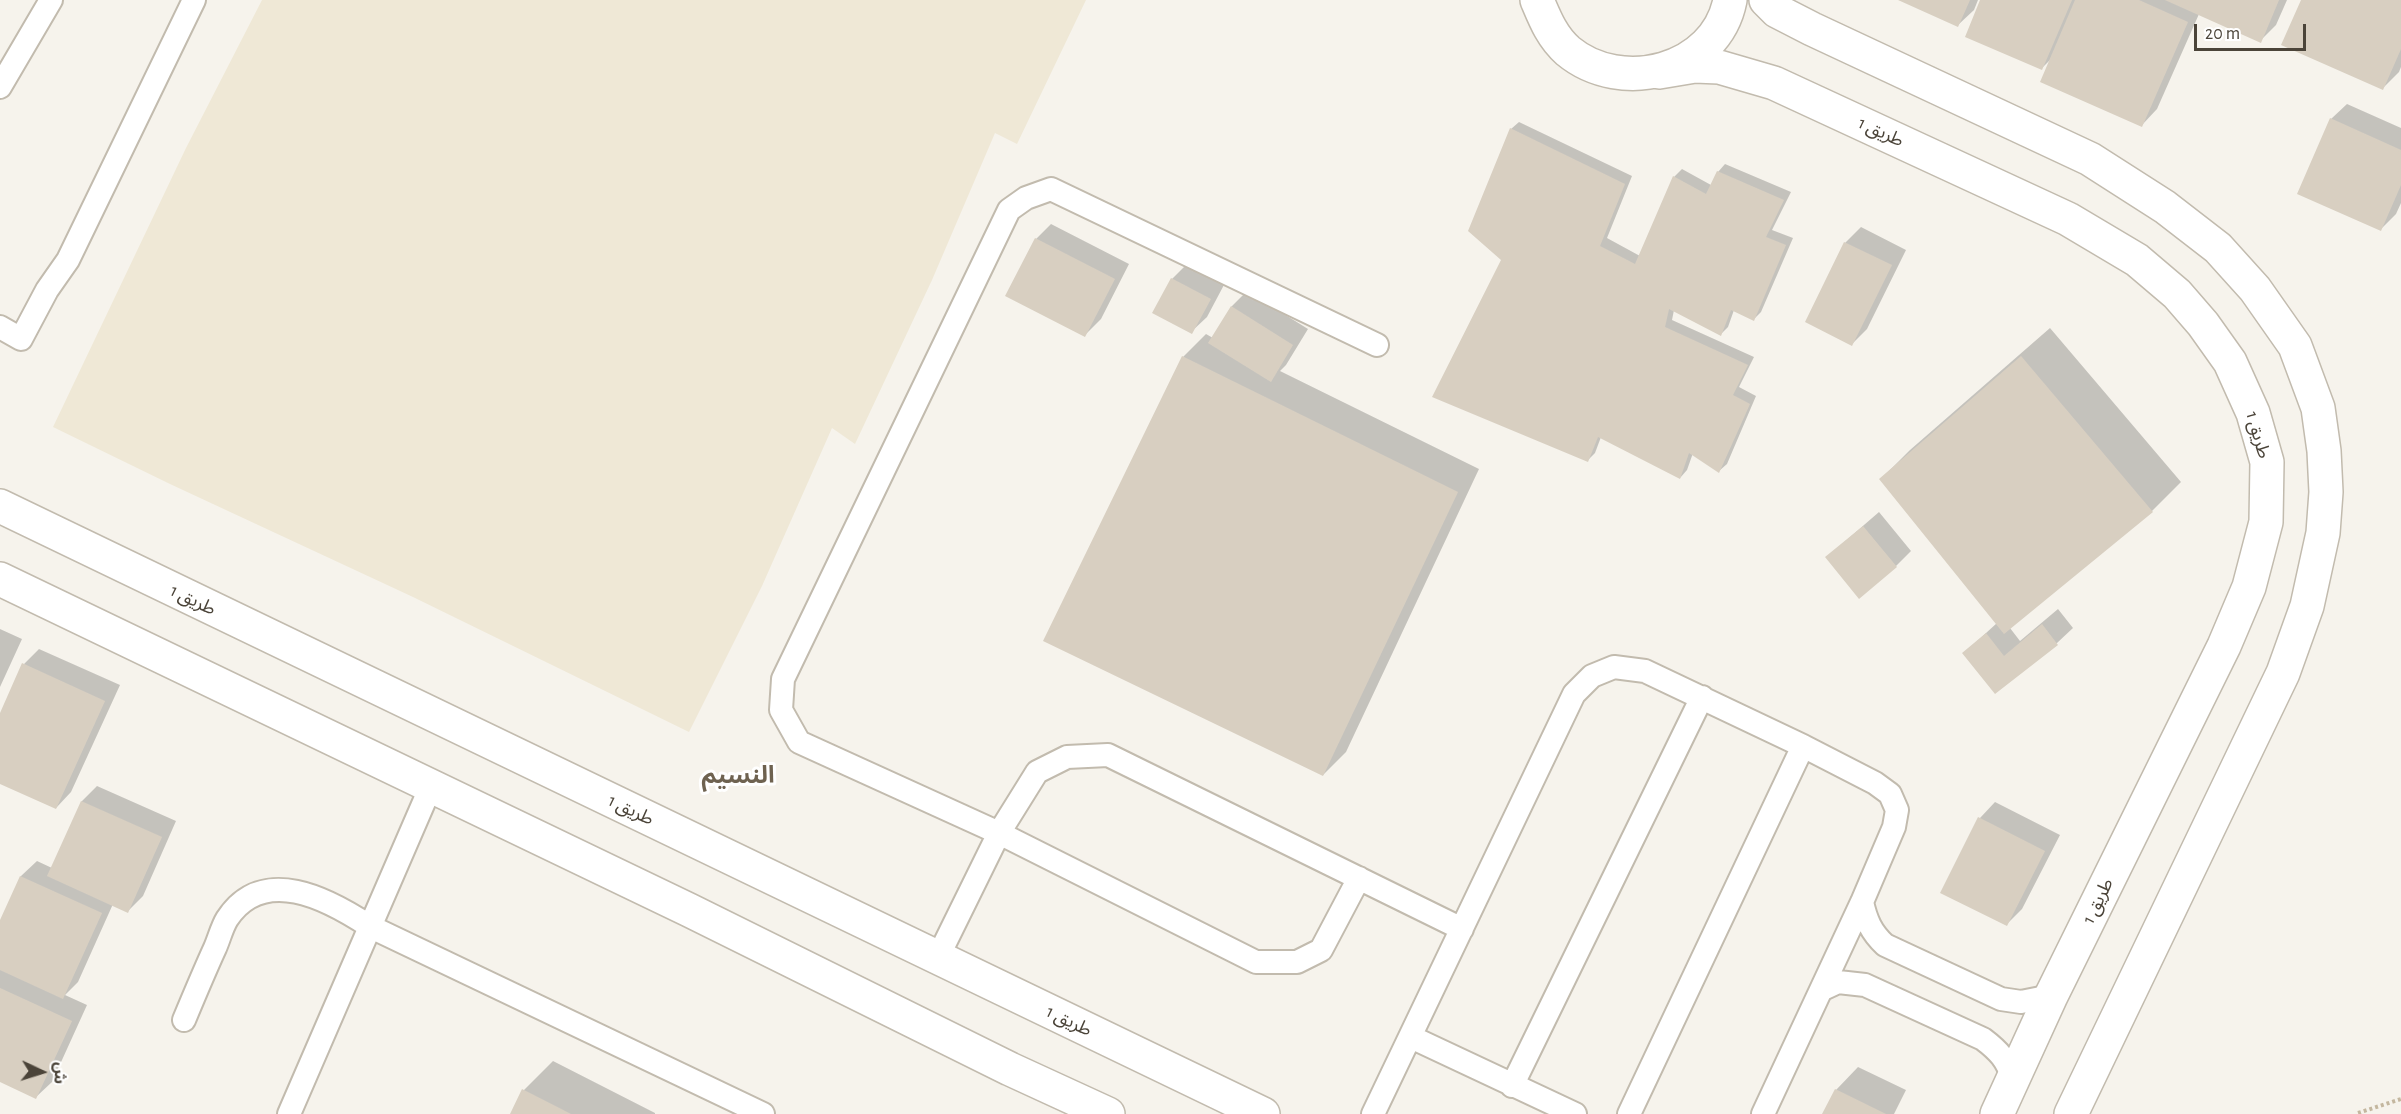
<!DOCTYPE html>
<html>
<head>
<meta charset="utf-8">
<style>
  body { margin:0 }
  #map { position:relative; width:2401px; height:1114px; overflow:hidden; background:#f6f3ec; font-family:"Alegreya Sans","Noto Sans Arabic",sans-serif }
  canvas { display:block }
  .north { position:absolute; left:12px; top:1042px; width:60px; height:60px; -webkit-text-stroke:4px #fff; paint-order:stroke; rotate:94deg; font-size:16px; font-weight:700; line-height:24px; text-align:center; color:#4b4439 }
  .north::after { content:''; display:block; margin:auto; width:21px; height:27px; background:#4b4439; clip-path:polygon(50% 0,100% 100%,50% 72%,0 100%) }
  .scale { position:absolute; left:2194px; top:24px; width:112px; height:27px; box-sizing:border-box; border:3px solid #4b4439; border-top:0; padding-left:8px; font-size:18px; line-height:21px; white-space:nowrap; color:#4b4439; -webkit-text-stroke:4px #fff; paint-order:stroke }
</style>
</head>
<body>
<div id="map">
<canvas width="2401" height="1114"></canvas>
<div class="north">ش</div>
<div class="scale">20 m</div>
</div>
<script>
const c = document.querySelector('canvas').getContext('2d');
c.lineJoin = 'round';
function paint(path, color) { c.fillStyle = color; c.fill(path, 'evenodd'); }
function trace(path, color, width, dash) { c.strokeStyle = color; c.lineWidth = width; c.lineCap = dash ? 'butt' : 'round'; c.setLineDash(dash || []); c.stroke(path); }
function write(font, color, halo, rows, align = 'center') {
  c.font = font + ' "Alegreya Sans","Noto Sans Arabic",sans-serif'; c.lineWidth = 6; c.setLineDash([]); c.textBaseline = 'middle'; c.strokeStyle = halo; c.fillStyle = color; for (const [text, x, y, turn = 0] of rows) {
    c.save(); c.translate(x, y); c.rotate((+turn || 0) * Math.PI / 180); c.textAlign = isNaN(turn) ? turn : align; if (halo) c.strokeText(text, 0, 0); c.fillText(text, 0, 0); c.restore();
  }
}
paint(new Path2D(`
  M262,0H1086L1017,144L995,133L932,280L855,444L832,428L762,586L689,732L413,597L170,484L53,427L186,148Z`), '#efe8d6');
paint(new Path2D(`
  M1901,0H1978L1974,10L1958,25Z
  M1982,0H2287L2276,25L2260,41L2199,14L2157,109L2142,125L2052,58L2042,68Z
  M2302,0H2401V67L2399,72L2383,88Z
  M2347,104L2401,128V203L2396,214L2381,229L2331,119Z
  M1519,122L1632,176L1607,238L1640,256L1674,177L1682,169L1711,185L1718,172L1725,164L1791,192L1772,230L1793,238L1761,312L1754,319L1734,310L1728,327L1721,334L1674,310L1672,320L1754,357L1739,387L1756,396L1727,464L1719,471L1693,453L1687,470L1680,478L1601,437L1595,453L1588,460L1503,259L1511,129Z
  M1051,224L1129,264L1101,319L1085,335L1036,239Z
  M1861,227L1906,250L1867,329L1852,344L1807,321L1845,243Z
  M1188,263L1225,283L1207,317L1191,332L1154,313L1172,279Z
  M1247,291L1308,329L1286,365L1280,371L1479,469L1346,752L1323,775L1183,357L1206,334L1213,338L1232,306Z
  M2050,328L2181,482L2152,511L2010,628L2020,641L2058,609L2073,628L2057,643L1995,692L1964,653L1997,623L1881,479L1910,450Z
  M1879,512L1911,551L1896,566L1827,557Z
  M0,629L22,639L0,687Z
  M39,649L120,685L71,792L56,808L0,782V716L24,664Z
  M97,786L176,821L143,896L128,911L113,904L78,982L65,995L87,1005L52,1082L36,1097L0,1081V924L21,876L37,861L52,868L82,801Z
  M1995,802L2060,835L2022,909L2006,925L1942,892L1980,818Z
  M553,1061L655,1113V1114H511L524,1090Z
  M1858,1067L1906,1090L1894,1114H1824L1836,1090Z`), '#0003');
paint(new Path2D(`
  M1898,0H1970L1958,27Z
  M1980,0H2072L2042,70L1965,37Z
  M2075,0H2139L2188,22L2142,127L2040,82Z
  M2165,0H2279L2261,43Z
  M2301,0H2401V49L2383,90L2281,45Z
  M2330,118L2401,150V185L2381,231L2297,194Z
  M1510,128L1625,184L1600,246L1635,264L1673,176L1706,194L1717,171L1784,200L1766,237L1786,245L1754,321L1731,310L1721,336L1669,309L1665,327L1748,365L1733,395L1750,404L1719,473L1689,453L1680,479L1598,437L1588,462L1432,397L1501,260L1468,231Z
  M1035,238L1115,279L1085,337L1005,296Z
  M1844,242L1892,265L1852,346L1805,322Z
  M1171,278L1211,299L1192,334L1152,313Z
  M1231,306L1293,345L1271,382L1208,343Z
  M1182,356L1458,492L1323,776L1043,641Z
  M2021,356L2153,512L2004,634L1879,479Z
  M1863,526L1897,567L1859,599L1825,557Z
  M2042,624L2058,645L1995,694L1962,653L1986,633L2004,656Z
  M22,663L105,701L56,809L0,784V713Z
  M81,801L162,837L128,913L47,876Z
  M1978,817L2045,851L2007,926L1940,893Z
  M20,876L102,913L63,999L0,970V920Z
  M0,988L72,1021L36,1099L0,1082Z
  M522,1089L571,1114H510Z
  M1835,1089L1886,1114H1822Z`), '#d8cfc1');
const service = new Path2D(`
  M0,87L51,0
  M0,327L21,339L47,290L68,260L194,0
  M1359,878L1321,950L1297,962H1256L999,833L799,742L781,710L783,679L1009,210L1026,198L1051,189L1377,345
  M1862,902C1866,920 1871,932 1885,945L2001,999L2021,1002L2051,996
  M938,957L999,833L1037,772L1067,757L1108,755L1462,929
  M1823,989L1838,982L1865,985L1983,1039C1999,1051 2007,1060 2013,1079
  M184,1020C194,996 204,972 215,948C219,939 222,927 227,919C263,864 328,899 369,926L763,1114
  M1411,1037L1575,1114
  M1512,1086L1702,697
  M289,1114L431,786
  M1373,1114L1574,694L1592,676L1614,667L1645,671L1803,746L1875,783L1890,794L1897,810L1894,827L1862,902L1763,1114
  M1629,1114L1803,746`);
const tertiary = new Path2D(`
  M1537,0C1545,19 1552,37 1568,51C1621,95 1716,72 1730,0
  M1766,0L1777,11L1812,29L2090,159L2165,207L2218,248L2255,289L2295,346L2318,408L2324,451L2326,492L2323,533L2307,606L2283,673L2071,1114
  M1659,72L1695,66L1719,67L1774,83L2068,219L2137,260L2177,294L2203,324L2230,362L2253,413L2267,462L2266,522L2249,587L2224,646L2051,996L1997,1114
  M0,506L1263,1114
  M0,579L689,910L1010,1069L1108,1114`);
trace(service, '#c2bbae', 26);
trace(tertiary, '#c2bbae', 36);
trace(new Path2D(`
  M2358,1113L2401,1099`), '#c4b79f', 4, [3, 3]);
trace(service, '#fff', 22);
trace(tertiary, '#fff', 33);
write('18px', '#4b4439', '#fff', [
  ["طريق 1",1881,132,25],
  ["طريق 1",2258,435,74],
  ["طريق 1",193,600,26],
  ["طريق 1",631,810,26],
  ["طريق 1",2098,901,-64],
  ["طريق 1",1069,1021,26]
]);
write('bold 24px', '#6e6250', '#fff', [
  ["النسيم",738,776]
]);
</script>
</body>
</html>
